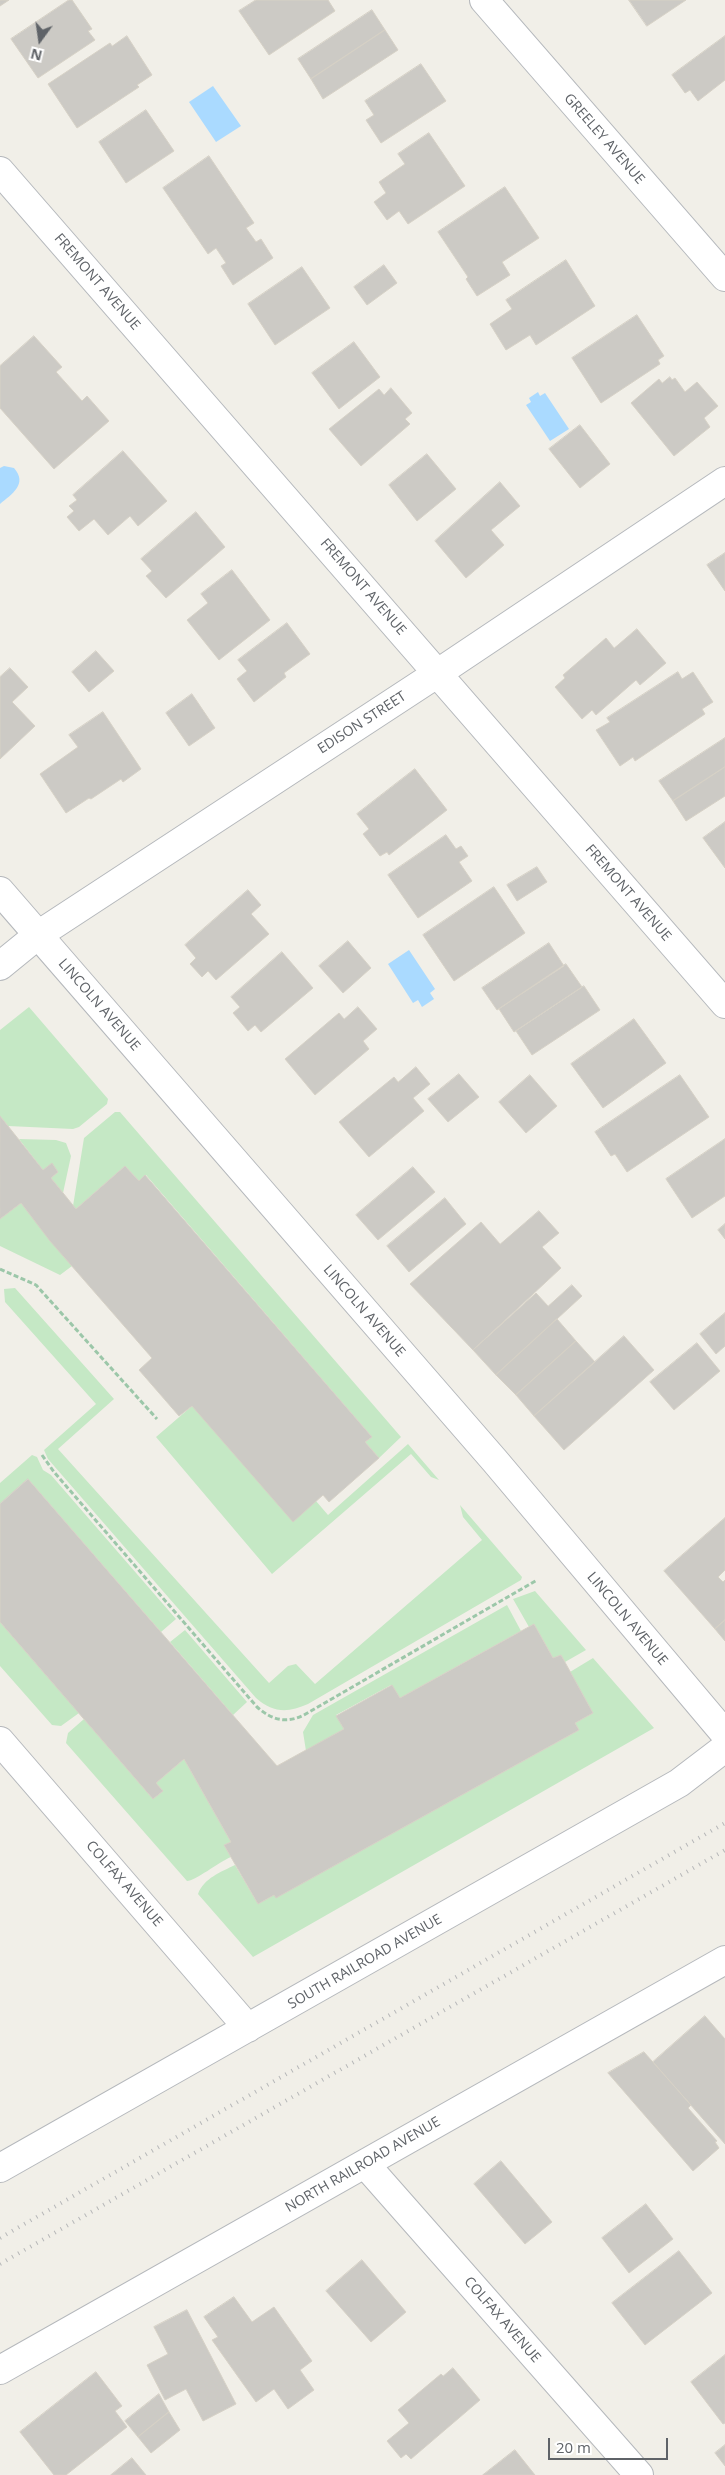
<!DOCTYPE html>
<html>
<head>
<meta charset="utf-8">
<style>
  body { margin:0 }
  #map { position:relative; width:725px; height:2475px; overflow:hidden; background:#f1efe8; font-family:"Open Sans",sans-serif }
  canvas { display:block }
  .north { position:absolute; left:15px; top:15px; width:50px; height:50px; -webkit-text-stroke:4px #fff; paint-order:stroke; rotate:194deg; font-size:14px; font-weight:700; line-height:20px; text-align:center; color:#5f6368 }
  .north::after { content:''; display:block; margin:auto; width:18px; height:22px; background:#5f6368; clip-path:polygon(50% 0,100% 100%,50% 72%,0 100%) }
  .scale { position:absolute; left:548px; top:2438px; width:120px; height:22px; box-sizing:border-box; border:2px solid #5f6368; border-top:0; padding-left:6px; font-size:15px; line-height:18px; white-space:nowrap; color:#5f6368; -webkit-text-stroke:4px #fff; paint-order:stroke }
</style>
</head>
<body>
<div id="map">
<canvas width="725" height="2475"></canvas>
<div class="north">N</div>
<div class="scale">20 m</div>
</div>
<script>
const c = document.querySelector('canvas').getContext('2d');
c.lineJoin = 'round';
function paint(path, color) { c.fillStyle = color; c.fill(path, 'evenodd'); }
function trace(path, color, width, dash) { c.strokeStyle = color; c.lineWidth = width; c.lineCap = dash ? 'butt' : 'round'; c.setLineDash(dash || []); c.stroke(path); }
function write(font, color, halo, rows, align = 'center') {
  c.font = font + ' "Open Sans",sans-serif'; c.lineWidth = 4; c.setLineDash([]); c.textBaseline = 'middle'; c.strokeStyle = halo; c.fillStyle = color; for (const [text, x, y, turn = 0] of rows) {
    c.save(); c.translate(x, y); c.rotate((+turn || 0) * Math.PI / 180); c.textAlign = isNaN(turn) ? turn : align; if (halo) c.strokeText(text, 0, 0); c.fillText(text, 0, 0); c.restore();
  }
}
paint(new Path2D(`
  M29,1007L108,1099L107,1104L79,1127L73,1129L8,1126L0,1116V1030Z
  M115,1112H120L401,1437L379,1458L365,1442L372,1437L146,1175L139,1181L125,1166L76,1209L73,1206L84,1138Z
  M19,1139L56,1140L66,1143L71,1156L63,1193L51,1178L58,1172L52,1164L43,1170Z
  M21,1203L72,1266L60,1275L0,1246V1219Z
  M15,1288L114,1399L58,1449L269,1683L288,1666L296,1664L315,1684L482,1540L463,1517L460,1505L522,1577L521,1580L308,1704C288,1713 273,1713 256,1698L48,1459L44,1450L96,1404L5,1302L4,1289Z
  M192,1406L316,1501L328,1515L408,1444L439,1480L431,1477L411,1454L272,1574L156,1437Z
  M32,1455L37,1457L43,1470L51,1475L176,1619L161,1632L28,1479L0,1504V1483Z
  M535,1591L586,1650L565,1662L561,1655L553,1658L534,1624L529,1627L513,1599Z
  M507,1605L521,1631L400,1698L391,1685L336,1715L344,1729L306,1751L303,1732L313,1715Z
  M0,1622L79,1713L61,1726L52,1725L0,1666Z
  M185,1630L247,1702L233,1715L170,1642Z
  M593,1658L654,1728L253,1957L198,1894C204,1878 221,1872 235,1865L258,1904L274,1895L277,1897L579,1730L575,1723L593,1713L570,1672Z
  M84,1719L153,1799L163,1791L156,1783L184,1759L231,1842L224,1845L231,1857C219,1862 195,1881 187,1881L66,1743L68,1733Z`), '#c5e8c5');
paint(new Path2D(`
  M213,86L241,126L216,142L189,102Z
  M538,392L540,396L545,393L569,429L550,441L526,405L531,402L529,398Z
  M4,466L14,468C28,484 12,494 0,504V468Z
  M409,950L435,989L430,993L434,999L422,1007L418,1000L413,1003L388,964Z`), '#aadaff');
const building = new Path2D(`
  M0,0H9L0,6Z
  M69,0H72L92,29L88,31L95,40L38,78L11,39Z
  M256,0H328L335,11L269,55L239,11Z
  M629,0H686L647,26Z
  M372,10L385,30L311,79L298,59Z
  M385,30L398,50L323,99L311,79Z
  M127,36L152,75L137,85L139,87L77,128L48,84L110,43L112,46Z
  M725,36V80L698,101L690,90L685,93L672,75Z
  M421,64L446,101L381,143L366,120L374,115L365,101Z
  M146,110L174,151L126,183L99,142Z
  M429,133L465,186L408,224L399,211L387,220L374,202L386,193L379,182L405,164L398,154Z
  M209,156L254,223L246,228L256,242L261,239L273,258L233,285L221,266L226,263L216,248L208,254L163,188Z
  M505,187L539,238L502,262L510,275L477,296L466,279L468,277L438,232Z
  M566,260L595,306L536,345L530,335L506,350L490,324L512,309L506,300Z
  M384,265L397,283L367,305L354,287Z
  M302,267L330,308L275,345L248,304Z
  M637,315L664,356L658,360L660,364L601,403L572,358Z
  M34,336L62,367L56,372L82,401L87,396L109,421L54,469L0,408V366Z
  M354,342L380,377L339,409L312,373Z
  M670,377L672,380L675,378L685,392L697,382L718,406L704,418L710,427L674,456L631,403L659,379L662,383Z
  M391,388L412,413L405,419L410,424L361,466L329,429L379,389L384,395Z
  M580,425L610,464L580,488L549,449Z
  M123,451L167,501L138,526L130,516L108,535L94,519L79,531L67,517L74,511L69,506L77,500L73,495Z
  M427,454L456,489L417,521L389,485Z
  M500,482L520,506L491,530L504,545L466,578L435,541Z
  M196,512L225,547L166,598L146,576L152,571L141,559Z
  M725,553V591L707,565Z
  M232,570L270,620L219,660L187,620L208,603L201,594Z
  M287,623L310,654L284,673L286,677L254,702L237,679L247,671L238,660Z
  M637,629L666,663L640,685L636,680L596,715L592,710L582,719L555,687L565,678L563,675L606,638L614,648Z
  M96,651L114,671L89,692L72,672Z
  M10,668L28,687L12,702L35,726L0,759V677Z
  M678,672L682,679L693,672L713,702L702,709L705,714L635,761L633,757L620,766L596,730L610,722L607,718Z
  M192,694L215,728L189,746L166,713Z
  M103,712L141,769L123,782L121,779L91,799L89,798L66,813L40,774L78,747L69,735Z
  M725,738V767L673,801L659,781Z
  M725,767V796L686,821L673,801Z
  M415,769L447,810L389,855L387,852L380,856L363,834L369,829L357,814Z
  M725,822V868L703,838Z
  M446,835L456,849L461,846L468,856L459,862L472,881L418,918L388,875Z
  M537,867L547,882L517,901L507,885Z
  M494,887L525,933L454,981L423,935Z
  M248,890L261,905L251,914L269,934L216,980L208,971L202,977L190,964L196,958L185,945Z
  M348,941L371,968L343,993L319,966Z
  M549,943L564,966L497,1010L482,988Z
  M282,952L313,988L261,1032L255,1025L248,1031L233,1013L240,1007L231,997Z
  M566,964L582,987L514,1032L499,1009Z
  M584,986L600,1010L532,1055L516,1031Z
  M358,1007L377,1029L363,1041L369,1049L315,1095L285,1059L339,1013L344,1019Z
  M634,1019L666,1063L603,1108L571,1064Z
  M416,1067L430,1084L413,1098L424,1111L369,1157L339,1122L394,1077L398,1082Z
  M459,1074L479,1097L448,1122L428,1099Z
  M530,1075L557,1106L526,1133L499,1102Z
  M680,1075L709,1117L627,1172L615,1154L611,1156L595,1132Z
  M0,1116L43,1170L52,1163L58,1172L51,1178L76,1209L125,1166L139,1181L145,1175L372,1437L365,1442L379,1458L329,1502L323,1495L293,1522L192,1406L179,1416L139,1370L152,1358L50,1241L21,1203L0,1219Z
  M725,1139V1196L692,1218L666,1179Z
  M413,1167L435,1192L378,1240L356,1215Z
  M445,1198L466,1224L409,1272L387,1246Z
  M539,1211L559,1233L542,1247L561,1268L473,1350L410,1284L481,1222L500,1244Z
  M725,1224V1239L718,1230Z
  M572,1285L582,1296L496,1375L473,1350L536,1293L548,1306Z
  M725,1313V1346L716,1354L700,1334Z
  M557,1319L576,1341L516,1395L496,1375Z
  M624,1336L654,1370L564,1450L534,1416Z
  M576,1341L595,1362L534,1416L516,1395Z
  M697,1343L720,1371L674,1410L650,1382Z
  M28,1479L277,1766L344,1729L336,1716L392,1685L400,1698L534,1624L553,1658L561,1655L593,1713L575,1723L579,1730L276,1898L274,1895L258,1904L224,1845L231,1842L184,1759L156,1783L163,1791L153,1799L0,1622V1504Z
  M725,1518V1570L718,1577L723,1582L725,1580V1620L715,1629L664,1571Z
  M725,1620V1641L715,1629Z
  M705,2016L725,2039V2144L653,2062Z
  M644,2052L691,2105L688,2108L717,2141L715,2142L719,2148L693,2171L608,2073Z
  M501,2161L552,2222L525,2244L474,2184Z
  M646,2204L673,2239L629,2273L602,2238Z
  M679,2251L712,2293L645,2345L612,2303Z
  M362,2260L406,2312L371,2342L326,2291Z
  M234,2297L252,2322L274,2307L312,2361L300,2370L314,2390L288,2409L274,2389L256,2402L212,2340L218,2337L204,2317Z
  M187,2310L236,2404L203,2421L186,2389L165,2400L147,2365L168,2354L154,2327Z
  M725,2355V2423L723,2424L691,2382Z
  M453,2368L480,2400L411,2459L406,2454L401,2458L387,2441L409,2423L398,2410L441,2374L443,2376Z
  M96,2372L122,2406L115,2411L127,2427L66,2475H54L20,2432Z
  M159,2394L169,2412L138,2437L125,2421Z
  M169,2412L180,2430L151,2453L138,2437Z
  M725,2445V2466L715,2453Z
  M515,2450L535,2475H483Z
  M132,2458L146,2475H111Z`);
paint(building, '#cccac5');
trace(building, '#d6d1c6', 1);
const minor = new Path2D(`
  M484,0L725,277
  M0,171L725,1004
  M0,966L38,935L438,673L725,481
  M0,1741L248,2028
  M365,2164L639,2475
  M0,2168L679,1783L725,1748
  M0,2370L725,1960`);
const tertiary = new Path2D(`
  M0,891L495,1461L725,1734`);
trace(minor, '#b5b8bc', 30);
trace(tertiary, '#b5b8bc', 30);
trace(new Path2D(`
  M0,1269L36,1285L157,1419
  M42,1455L54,1472L257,1707C272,1720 286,1724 304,1715L537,1580`), '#9cc7a9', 3, [5, 2.5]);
trace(minor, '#fff', 28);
trace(tertiary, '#fff', 28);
trace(new Path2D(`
  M0,2238L725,1823
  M0,2264L725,1850`), '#b6b7b8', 4, [1, 6]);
write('14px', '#5f6368', '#fff', [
  ["GREELEY AVENUE",604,139,49],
  ["FREMONT AVENUE",97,282,49],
  ["FREMONT AVENUE",363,587,49],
  ["EDISON STREET",362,723,-33],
  ["FREMONT AVENUE",628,893,49],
  ["LINCOLN AVENUE",99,1005,49],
  ["LINCOLN AVENUE",364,1311,49],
  ["LINCOLN AVENUE",627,1619,50],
  ["COLFAX AVENUE",124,1884,49],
  ["SOUTH RAILROAD AVENUE",365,1962,-30],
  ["NORTH RAILROAD AVENUE",363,2165,-30],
  ["COLFAX AVENUE",502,2320,49]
]);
</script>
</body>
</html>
